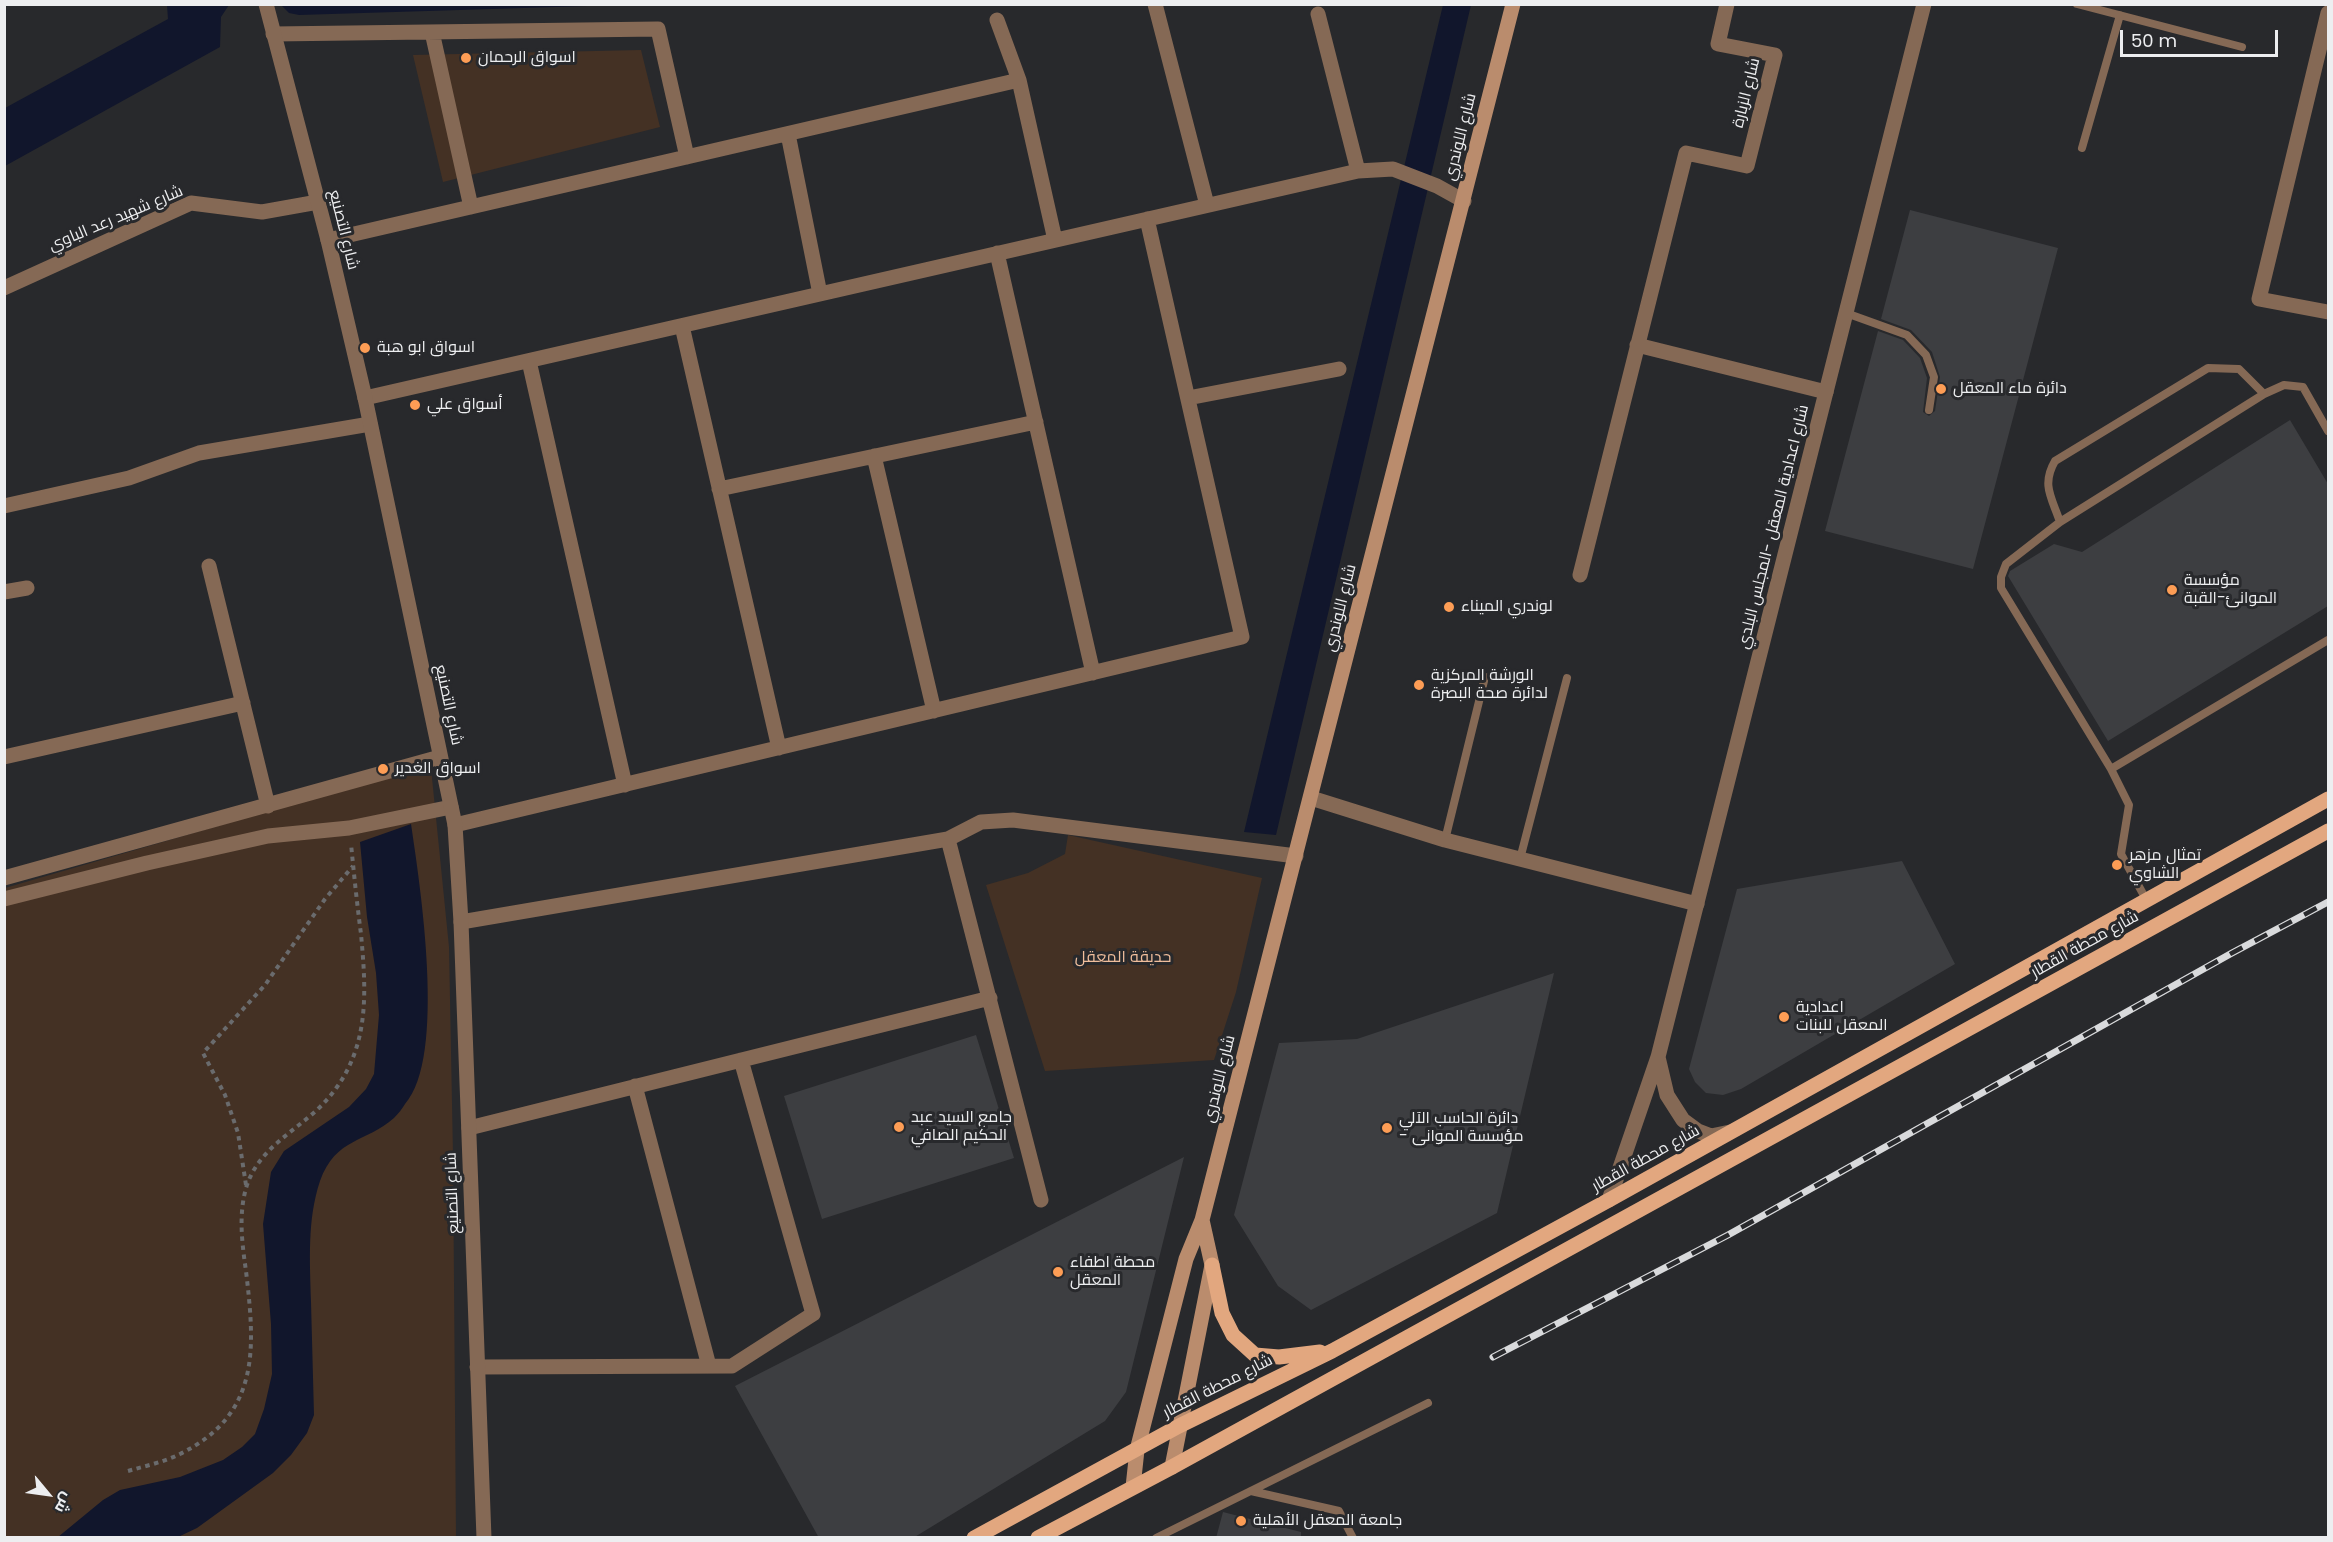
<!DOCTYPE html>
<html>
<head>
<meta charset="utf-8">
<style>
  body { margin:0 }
  #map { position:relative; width:2333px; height:1542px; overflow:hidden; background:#28292c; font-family:Poppins,Cairo,sans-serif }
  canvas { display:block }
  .frame { position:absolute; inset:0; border:6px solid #edeef0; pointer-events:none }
  .north { position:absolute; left:18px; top:1464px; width:60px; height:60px; -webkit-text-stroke:4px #28292c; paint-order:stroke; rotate:119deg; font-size:16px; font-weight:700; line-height:24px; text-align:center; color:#edeef0 }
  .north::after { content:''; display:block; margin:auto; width:21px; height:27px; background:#edeef0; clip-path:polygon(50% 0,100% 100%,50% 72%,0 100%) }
  .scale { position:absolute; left:2120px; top:30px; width:158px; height:27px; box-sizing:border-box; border:3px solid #edeef0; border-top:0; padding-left:8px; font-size:18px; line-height:21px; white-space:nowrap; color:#edeef0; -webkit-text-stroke:4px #28292c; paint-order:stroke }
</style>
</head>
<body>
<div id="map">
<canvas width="2333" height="1542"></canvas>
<div class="frame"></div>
<div class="north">ش</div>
<div class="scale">50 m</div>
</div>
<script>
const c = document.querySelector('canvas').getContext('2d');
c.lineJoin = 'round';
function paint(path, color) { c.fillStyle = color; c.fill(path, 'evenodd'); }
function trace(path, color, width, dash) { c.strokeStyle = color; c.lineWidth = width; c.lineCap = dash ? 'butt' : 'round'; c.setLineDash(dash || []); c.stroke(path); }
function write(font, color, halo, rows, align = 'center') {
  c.font = font + ' Poppins,Cairo,sans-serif'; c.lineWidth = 6; c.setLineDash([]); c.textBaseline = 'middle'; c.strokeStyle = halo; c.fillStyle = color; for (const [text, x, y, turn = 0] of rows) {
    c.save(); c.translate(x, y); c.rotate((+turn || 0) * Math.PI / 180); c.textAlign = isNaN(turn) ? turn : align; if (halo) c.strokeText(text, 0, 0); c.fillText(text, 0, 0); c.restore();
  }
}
paint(new Path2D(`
  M641,50L660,127L443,182L413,55Z
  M431,768L449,947L453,1155L456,1537L5,1538V888L334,792Z
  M1068,835L1262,878L1236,992L1214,1060L1045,1071L986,885L1028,873L1065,854Z`), '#443124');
paint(new Path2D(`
  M167,5H229L221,17L220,47L5,166V108L168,19Z
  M281,5H620L299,15L289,13Z
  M1443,5H1471L1276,835L1244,832Z
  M411,824C420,885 447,1057 405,1104C402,1109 398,1114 394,1118C366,1143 336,1137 320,1181C307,1220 310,1261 311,1302C312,1340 313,1377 314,1415L307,1433L291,1455L273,1473L197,1528L178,1537H58L103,1500L120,1490L180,1477L223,1460L242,1447L255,1434L264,1409L272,1374L271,1324L263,1224L271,1172L284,1151L349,1107L366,1089L374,1074L379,1015L376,973L367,917L360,842Z`), '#11162c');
paint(new Path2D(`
  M1910,210L2058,248L1973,569L1825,531L1878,331L1903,340L1920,358L1927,378L1923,412L1929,416L1935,411L1940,377L1932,352L1911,330L1881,319Z
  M2290,420L2328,484V606L2108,741L2008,576L2010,571L2054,544L2082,552Z
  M1902,861L1955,964L1741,1089L1723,1095L1706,1093L1695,1082L1689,1069L1737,889Z
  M1554,973L1497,1213L1311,1310L1278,1286L1234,1215L1279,1043L1357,1039Z
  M976,1035L1014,1158L822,1219L784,1096Z
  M1184,1157L1126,1392L1105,1421L913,1538H819L735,1386Z
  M1223,1512L1301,1532V1538H1216Z`), '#3d3e41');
trace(new Path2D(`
  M246,1185L238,1133L225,1095L203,1053L265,985L325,899L353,866
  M128,1471C145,1466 164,1462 180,1454C261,1414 255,1348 246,1271C242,1243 238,1213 247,1185C259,1149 294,1132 320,1107C370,1057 367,999 361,934C357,904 354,874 351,844`), '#6a6b6d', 4, [4.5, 4.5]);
trace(new Path2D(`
  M2077,4L2242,47
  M2082,148L2120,15
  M1846,313L1907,335L1926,355L1934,377L1929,410
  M2060,522C2052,498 2041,485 2055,461L2208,368L2239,369L2264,394
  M2111,769L2328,640
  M1445,840L1485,677
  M1520,859L1567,678
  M2147,901L2121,854L2129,805L2111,769L2001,588V577L2006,564L2060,522L2264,394L2284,385L2303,387L2328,431
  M1251,1491L1339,1511L1353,1538
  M1156,1538L1428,1403`), '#856955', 8);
trace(new Path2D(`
  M1155,4L1207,205
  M2328,13L2259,299L2328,312
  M1318,14L1358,171
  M997,20L1019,80L1055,240
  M432,32L471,207
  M273,34L658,29L687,157
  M788,134L820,294
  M328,240L1019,80
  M997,253L1093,673
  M4,288L191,203L262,212L318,202
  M682,326L779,748
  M1637,345L1826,392
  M529,361L625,785
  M365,398L1358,171L1393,169L1437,186L1464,201
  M1188,398L1339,369
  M874,456L934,711
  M719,489L1036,422
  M4,506L129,478L199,453L370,424
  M209,566L268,806
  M1580,575L1686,153L1747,166L1775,55L1718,44L1727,4
  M4,592L27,588
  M4,757L243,703
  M1311,798L1445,840L1697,904
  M455,825L1242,637L1147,219
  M948,839L1041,1200
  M4,878L440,757
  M4,899L147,863L268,836L349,828L451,807
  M461,922L948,839L981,822L1013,820L1296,856
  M635,1086L709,1366
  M469,1128L990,998
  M477,1367L732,1366L813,1314L741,1060`), '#856955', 15);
trace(new Path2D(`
  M266,4L328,240L365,398L455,825L461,922L484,1538
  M1658,1057L1667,1095L1683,1120L1698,1131L1711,1136L1730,1132
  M1609,1200L1658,1057L1924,4`), '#856955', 15);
trace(new Path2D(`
  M1172,1467L1212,1265L1202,1220
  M1133,1487L1137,1450L1186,1259L1202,1220L1513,4`), '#ba8c6d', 15);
trace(new Path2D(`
  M1212,1265L1222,1313L1233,1335L1255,1355L1279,1357L1320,1352
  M974,1538L1179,1426L1332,1351L1609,1200L2328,799
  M1038,1538L1172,1467L2328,831`), '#e2a77f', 15);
const rail = new Path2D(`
  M1493,1357L1728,1235L2232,953L2328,902`);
trace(rail, '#d9dadc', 7);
trace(rail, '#28292c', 4.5, [14]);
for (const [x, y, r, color] of [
  [466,58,6,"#fd9d55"],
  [365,348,6,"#fd9d55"],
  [1941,389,6,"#fd9d55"],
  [415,405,6,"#fd9d55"],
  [2172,590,6,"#fd9d55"],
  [1449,607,6,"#fd9d55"],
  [1419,685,6,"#fd9d55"],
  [383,769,6,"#fd9d55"],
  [2117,865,6,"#fd9d55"],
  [1784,1017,6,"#fd9d55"],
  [899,1127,6,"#fd9d55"],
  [1387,1128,6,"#fd9d55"],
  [1058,1272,6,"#fd9d55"],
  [1241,1521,6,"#fd9d55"]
]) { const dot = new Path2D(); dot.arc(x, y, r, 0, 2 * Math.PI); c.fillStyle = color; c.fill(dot); trace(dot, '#28292c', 2); }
write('16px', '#edeef0', '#28292c', [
  ["اسواق الرحمان",478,58],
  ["اسواق ابو هبة",377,348],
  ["دائرة ماء المعقل",1953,389],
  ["أسواق علي",427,405],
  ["مؤسسة",2184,581],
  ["الموانئ-القبة",2184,599],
  ["لوندري الميناء",1461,607],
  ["الورشة المركزية",1431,676],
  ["لدائرة صحة البصرة",1431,694],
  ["اسواق الغدير",395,769],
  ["تمثال مزهر",2129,856],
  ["الشاوي",2129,874],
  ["اعدادية",1796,1008],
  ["المعقل للبنات",1796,1026],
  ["جامع السيد عبد",911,1118],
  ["الحكيم الصافي",911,1136],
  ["دائرة الحاسب الآلي",1399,1119],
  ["- مؤسسة الموانى",1399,1137],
  ["محطة اطفاء",1070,1263],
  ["المعقل",1070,1281],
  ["جامعة المعقل الأهلية",1253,1521]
], 'left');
write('16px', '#edeef0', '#28292c', [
  ["شارع الزبارة",1747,93,-76],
  ["شارع اللوندري",1461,137,-76],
  ["شارع شهيد رعد الباوي",116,219,-23],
  ["شارع التصنيع",343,230,76],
  ["شارع اعدادية المعقل -المجلس البلدي",1774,527,-76],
  ["شارع اللوندري",1341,608,-76],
  ["شارع التصنيع",448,705,78],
  ["شارع محطة القطار",2085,945,-29],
  ["شارع اللوندري",1220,1079,-76],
  ["شارع محطة القطار",1646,1159,-29],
  ["شارع التصنيع",453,1193,-92],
  ["شارع محطة القطار",1218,1387,-27]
]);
write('16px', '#f0be9c', '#28292c', [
  ["حديقة المعقل",1123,958]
]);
</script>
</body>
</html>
